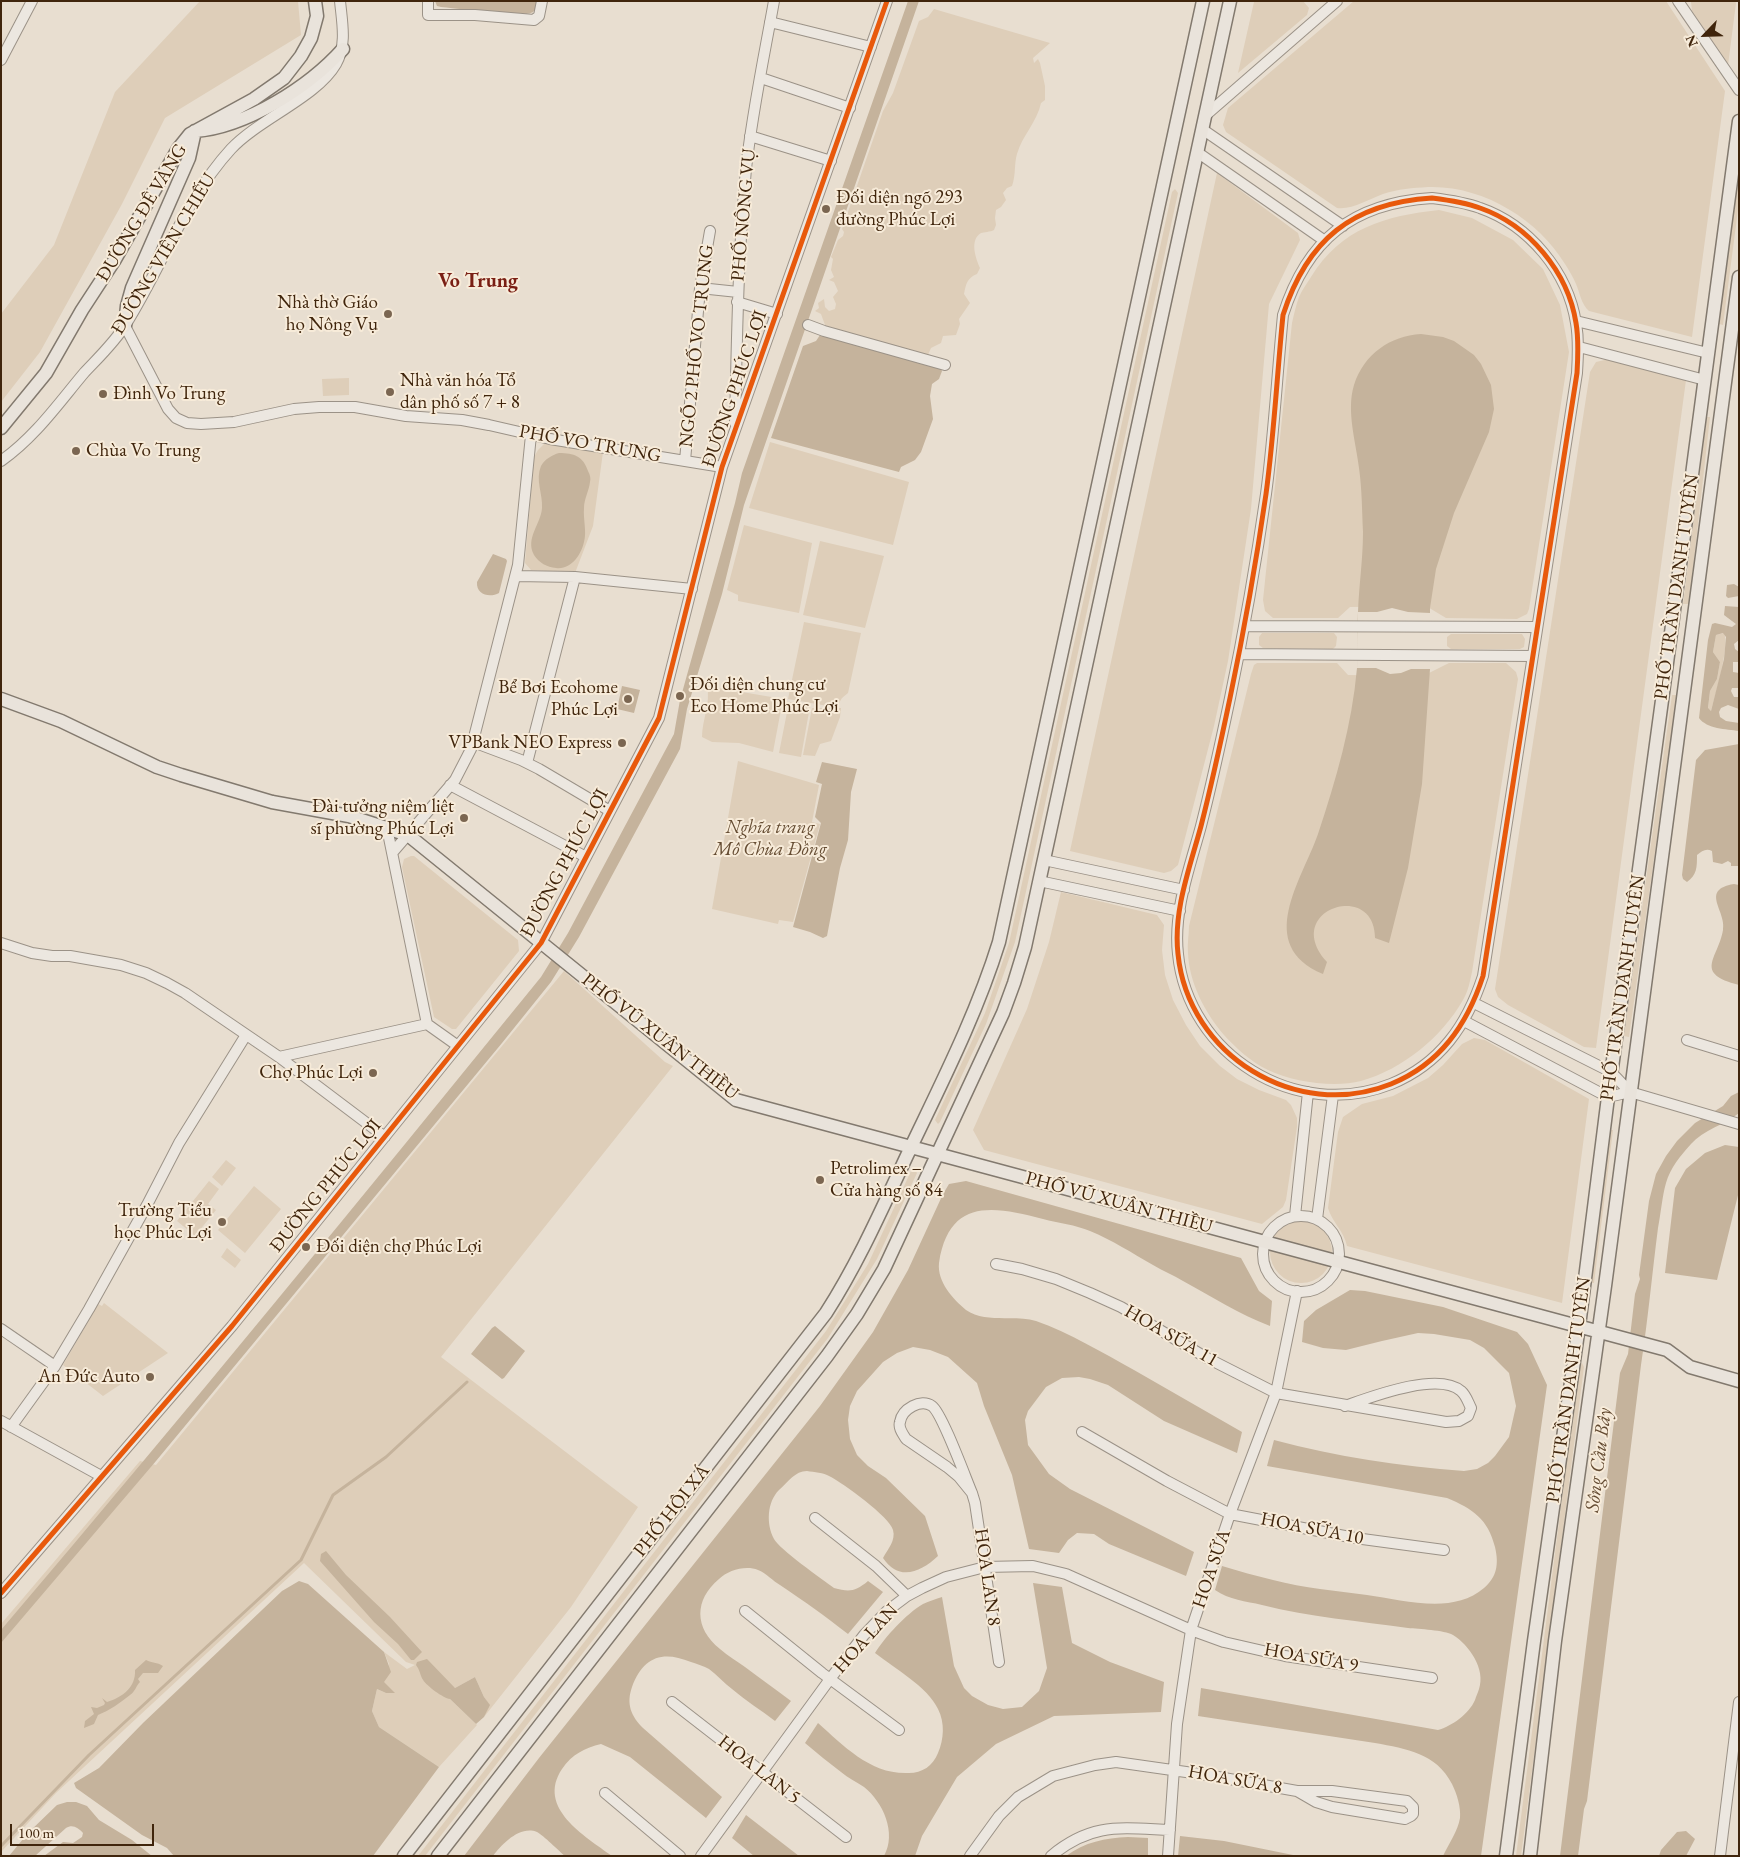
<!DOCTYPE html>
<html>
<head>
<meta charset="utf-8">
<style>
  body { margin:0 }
  #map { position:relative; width:1740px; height:1857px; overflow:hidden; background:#e8ded0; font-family:"EB Garamond",serif }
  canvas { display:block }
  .frame { position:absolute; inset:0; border:2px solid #40250c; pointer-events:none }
  .north { position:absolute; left:1680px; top:10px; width:50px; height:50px; -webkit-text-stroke:4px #f7ebd9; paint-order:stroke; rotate:246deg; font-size:14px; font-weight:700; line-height:20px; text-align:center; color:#40250c }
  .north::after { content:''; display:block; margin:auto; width:18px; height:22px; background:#40250c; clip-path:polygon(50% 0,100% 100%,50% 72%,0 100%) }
  .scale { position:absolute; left:10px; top:1824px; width:144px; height:22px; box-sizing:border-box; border:2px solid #40250c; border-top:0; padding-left:6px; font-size:15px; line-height:18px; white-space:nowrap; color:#40250c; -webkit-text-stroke:4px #f7ebd9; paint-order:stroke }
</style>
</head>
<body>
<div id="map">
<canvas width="1740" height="1857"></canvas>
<div class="frame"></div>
<div class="north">N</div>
<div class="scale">100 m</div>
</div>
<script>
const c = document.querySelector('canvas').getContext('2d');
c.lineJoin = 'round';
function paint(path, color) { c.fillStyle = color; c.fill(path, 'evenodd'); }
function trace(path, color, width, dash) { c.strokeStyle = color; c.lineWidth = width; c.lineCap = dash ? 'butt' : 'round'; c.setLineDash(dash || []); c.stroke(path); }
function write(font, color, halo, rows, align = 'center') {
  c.font = font + ' "EB Garamond",serif'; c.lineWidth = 4; c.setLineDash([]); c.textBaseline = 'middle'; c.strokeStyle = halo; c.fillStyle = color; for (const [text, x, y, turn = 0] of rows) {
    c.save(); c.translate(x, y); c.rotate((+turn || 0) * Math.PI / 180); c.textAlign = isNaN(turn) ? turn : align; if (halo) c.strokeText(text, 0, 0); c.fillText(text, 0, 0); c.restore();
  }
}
paint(new Path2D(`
  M200,1H298L301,35L165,118L122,204L40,352L1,402V314L54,245L115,92Z
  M1303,1L1309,8L1307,15L1238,73L1254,2Z
  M1354,1H1666L1725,91L1692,337L1589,311C1581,304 1580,293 1576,284C1573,277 1569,270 1565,264C1538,219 1482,185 1428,187C1413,188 1398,189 1383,194C1369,199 1352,210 1337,208L1226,132L1223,125L1228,108Z
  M1735,1L1736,3L1728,65L1692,11L1691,2Z
  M934,9L1050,43L1033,58L1034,63L1038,59L1040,63L1045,86V100L1041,103C1037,122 1022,136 1017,154C1014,164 1016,175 1012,186L1007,188L1003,193L1006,200L1001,207L996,210L995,218L996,225L994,230C990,232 984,232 981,233C969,240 976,259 980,268L977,274C967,278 966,284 964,294L970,303L959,319L960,324L956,335L943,336L941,343L931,348L928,355L849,334L825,325L821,314L815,311L819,308L818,303L824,299L825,307L829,311L835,309L836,304L833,297L838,291L834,282L829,280L834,277L831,270L833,259L831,257L838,240L843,236L844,232L842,229L883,111L893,93L919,21L928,17Z
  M1739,172V202L1723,325L1719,324Z
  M1217,173L1298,233L1300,240L1269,304L1251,509L1228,661L1214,726L1178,865L1171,871L1164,873L1070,851Z
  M1175,189L1178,193L1015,942L986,1024L940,1122L938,1124L935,1120L985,1013L1009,943L1172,192Z
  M1439,210L1472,218L1513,240L1543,269L1560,305L1569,352L1529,609L1527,614L1517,619L1446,618L1426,606L1350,607L1338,618H1273L1265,611L1263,600L1292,323C1294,314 1296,305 1299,297C1302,290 1307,283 1311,277C1341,228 1385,216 1439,210Z
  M1609,359L1686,380L1596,1048L1584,1047L1508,1005L1498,997L1495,989L1590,372L1596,362Z
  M349,378V395L323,396L322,379Z
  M1707,417H1710L1689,604H1683Z
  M770,442L909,482L893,545L749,508Z
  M545,443L603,452L593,526L575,573L531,570L525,563L534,457L538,450Z
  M744,525L812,543L799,613L738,601V595L727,590Z
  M820,541L884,556L865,628L803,615Z
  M804,622L861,633L848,693L842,698L839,703L828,706L788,699Z
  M1262,633H1334L1337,637L1336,646L1333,649L1263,648L1259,645V637Z
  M1724,633C1730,645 1715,696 1711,711L1708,709L1710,691L1717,679L1720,662L1713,652L1716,635Z
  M1451,634H1522L1525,639L1524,647L1520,649H1451L1447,646V637Z
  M1257,663H1337L1348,675L1423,676L1449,663H1506L1516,672L1518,679L1472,972C1470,981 1468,992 1463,1000C1441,1038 1403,1069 1361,1081C1334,1088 1293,1082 1268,1070C1251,1062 1236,1048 1224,1035C1205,1013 1189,982 1188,953C1187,944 1189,935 1189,926L1251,674L1254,665Z
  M707,686L783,699L773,752L739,743L712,742L702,737C702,720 711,703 707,686Z
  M1672,695H1677L1629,1037L1624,1036Z
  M789,702L810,706L801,757L779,753Z
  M812,708H841L840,717L831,741L820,744L815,756L803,755Z
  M738,761L819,785L812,822L820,824L793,922L779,920L778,924L712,909Z
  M411,856H414L518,940L519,951L456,1029H452L434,1017L402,867L404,859Z
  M1061,892L1157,915L1164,925L1162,950L1165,975L1173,1000L1186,1025L1200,1046L1220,1066L1237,1079L1259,1090L1286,1100L1291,1105L1297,1118V1127L1286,1200L1283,1207L1262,1224L984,1150L973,1130L1027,1009L1049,942Z
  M564,971L665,1062L673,1066L441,1357L638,1507L571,1607L484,1717L489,1705L484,1697L475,1677L455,1688L420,1669L423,1680L450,1699L477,1725L439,1767L379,1727L372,1711L377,1689L386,1693L390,1689L383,1682L389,1664L384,1652L407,1669L415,1665L406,1662L304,1563L56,1793L1,1852V1624L140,1461L156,1465Z
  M1474,1038L1485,1040L1589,1099L1562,1303L1347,1246C1344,1231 1332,1222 1328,1208L1338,1132L1343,1117L1362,1104L1393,1096L1428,1078L1443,1065L1462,1044Z
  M1609,1130H1613L1594,1283L1588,1282Z
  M226,1160L236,1168L222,1186L212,1177Z
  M915,1170L917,1173L877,1259L828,1338L425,1856H418L826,1331L868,1264L911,1171Z
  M209,1181L219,1189L208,1204L216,1210L195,1236L177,1221Z
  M254,1186L281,1209L245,1253L218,1230Z
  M1270 1252a31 31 0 1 1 62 0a31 31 0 1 1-62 0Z
  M227,1248L241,1260L235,1268L221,1257Z
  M104,1303L168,1353L103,1396L63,1365L98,1304L102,1306Z
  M1582,1363L1584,1367L1521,1856H1516L1579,1367Z`), '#deceb9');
paint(new Path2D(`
  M435,1H537C536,5 536,10 533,12C526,18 455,8 441,7L437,6Z
  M908,1H919L744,505L722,594L687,709L680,749L579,937L551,982L502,1043L156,1461L1,1643V1630C184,1415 363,1196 541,977L568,933L674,734L680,700L735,503L742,473Z
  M1421,334L1443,337L1454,341L1474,355L1481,364L1491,385L1494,409L1489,432L1454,513L1436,569L1430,608V669L1422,784L1408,868L1389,943L1375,938C1375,879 1280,910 1327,962L1323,974C1254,945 1302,880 1318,834C1336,780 1352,725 1357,668C1359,650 1357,630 1358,612C1359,585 1363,559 1363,532C1362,511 1362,489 1359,468C1356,442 1346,411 1354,385C1364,354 1390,336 1421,334Z
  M820,335L939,365L942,371L939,379L932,384L930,396L933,419L921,452L915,460L901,467L899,472L771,438L803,346L816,341Z
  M559,453C574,453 583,456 588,471C590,475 591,478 590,482C589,491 584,499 584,508C583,519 587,532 584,542C581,555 571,570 556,568C547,567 539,563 534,555C525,538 541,524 542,508C543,494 535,480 541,466C545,459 552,455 559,453Z
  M493,554L506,559L507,561L499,593C490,598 476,595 477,582Z
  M1734,584L1739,587V596L1728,598L1726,596L1727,585Z
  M1725,606L1739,607V640L1734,644L1735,649L1739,652V662H1733V672L1739,673V688H1732L1731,691L1734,697H1739V709L1728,705L1721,708L1719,712L1720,717L1726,721L1739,723V731C1726,729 1707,729 1699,718L1708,640L1712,624L1715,623L1732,627L1736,624L1724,615ZM1723,633L1726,637L1724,659L1711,711L1708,708L1710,691L1717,679L1720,662L1713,652L1716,635Z
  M622,686L640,690L634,713L617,709Z
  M1739,744V866H1731V863L1728,861L1722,864L1713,862L1712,851C1706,848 1702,851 1697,855C1697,867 1697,875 1687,882L1683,879L1682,875L1696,760L1705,750Z
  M822,762L857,769L851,792L848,840L840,868L827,936L823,938L810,932L793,927L821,823L815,817L822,784L816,782Z
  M1734,884L1739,885V985C1693,973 1718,959 1723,930C1727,911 1699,890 1734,884Z
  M1739,1092V1113C1724,1125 1703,1130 1691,1144C1681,1155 1670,1168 1666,1183C1662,1197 1661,1213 1658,1228C1652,1274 1648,1320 1641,1365L1587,1801L1584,1809L1578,1856H1560L1620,1373L1628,1354L1635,1294L1640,1279L1639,1275L1649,1201L1656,1174L1666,1156L1677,1141L1695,1123L1723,1106L1731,1096Z
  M1725,1145L1739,1147V1191L1717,1280L1665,1273L1675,1188L1686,1169L1705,1153Z
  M966,1181L1241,1258L1259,1291L1272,1301L1270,1326C1239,1314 1212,1297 1183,1281C1173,1275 1163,1271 1153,1265C1132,1253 1112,1240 1090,1231C1076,1225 1058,1223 1043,1219C993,1206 949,1198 939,1263C937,1282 953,1299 966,1310C986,1324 1015,1314 1036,1321C1070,1333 1103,1353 1134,1370C1170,1391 1206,1411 1242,1432L1237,1453L1164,1421L1108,1385L1090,1379L1079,1377L1062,1378L1046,1387L1028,1411L1025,1420L1028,1445L1049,1474L1070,1489L1194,1552L1186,1576L1109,1544L1094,1534L1077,1533L1068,1540L1059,1553L1029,1549L1012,1475L984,1406L977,1383L948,1357L930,1350L913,1347L897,1353L883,1362L857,1391L850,1406L848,1420L850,1439L857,1455L868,1466L886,1478L925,1516L938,1556C921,1572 899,1582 883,1558C888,1549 896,1540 893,1530C890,1517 843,1483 829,1476C824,1473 814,1472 807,1471C795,1471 788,1482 779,1490C767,1502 766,1524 774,1539C779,1549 822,1579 834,1588C849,1592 855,1592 868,1581L883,1592L848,1634C825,1616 804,1601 780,1585C773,1581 766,1573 758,1570C746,1565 728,1570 719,1579C694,1600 694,1628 720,1649C728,1656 737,1661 745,1667C760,1678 776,1690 791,1701L775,1721C761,1710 746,1701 732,1689C724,1683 717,1675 709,1669C704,1666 697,1664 691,1662C662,1650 643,1657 632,1687C626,1704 631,1716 643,1728L722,1797L706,1818L630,1757L601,1744C585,1748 572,1754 562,1769C536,1808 585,1836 612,1856H565C559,1851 543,1835 537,1832C520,1825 502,1844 493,1856H464L539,1758L820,1406L873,1332L908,1270L943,1194L949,1184Z
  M1350,1290L1365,1291L1443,1307L1517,1332L1528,1344L1547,1385L1481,1856H1443C1449,1843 1458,1831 1460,1818C1461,1807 1457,1794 1452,1784C1436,1753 1407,1749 1375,1743L1198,1716L1201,1688L1438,1730C1452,1726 1469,1714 1475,1700C1476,1696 1478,1693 1479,1689C1486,1669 1469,1645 1453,1635C1444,1630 1419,1629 1408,1628C1359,1621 1310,1617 1262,1605C1246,1601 1229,1600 1215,1590L1222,1566C1239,1571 1256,1576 1273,1580C1304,1588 1336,1591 1367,1595C1404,1600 1453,1615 1484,1588C1497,1577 1499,1564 1495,1547C1488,1519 1473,1509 1447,1498L1267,1466L1274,1440C1337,1457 1400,1466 1464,1471L1477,1469L1488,1463L1495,1456L1509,1437L1516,1406L1509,1373L1484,1348L1470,1340L1434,1334L1418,1333L1382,1341L1346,1350L1323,1348L1302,1342L1304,1321L1316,1310Z
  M495,1326L525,1351L504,1378L502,1379L471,1354L492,1328Z
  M326,1551L346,1575L390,1617L422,1652L414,1660H411L398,1644L374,1622L320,1561L321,1554Z
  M299,1581L308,1584L384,1652L391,1672L384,1682L395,1693H386L377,1689L372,1711L379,1727L439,1767L373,1856H174L167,1848L142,1835L76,1788L74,1783L99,1768L143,1723L282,1591Z
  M1033,1583L1062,1587L1072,1643L1110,1662L1164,1682L1161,1712L1054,1716L996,1744L957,1777L922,1836L915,1856H884C897,1833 883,1802 864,1787C857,1782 848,1778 841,1772C829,1763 817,1753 805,1743L818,1723C844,1746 871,1775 909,1773C922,1773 933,1766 938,1753C944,1739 945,1723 938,1709C928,1687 894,1668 875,1653C885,1637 906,1614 923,1604C929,1601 936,1599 942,1597L954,1666L964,1688L972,1696L988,1705L1003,1709L1022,1707L1039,1691L1047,1668Z
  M427,1659L455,1688L475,1677L484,1697L490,1705L484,1717L476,1724L450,1699C443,1698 427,1686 423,1680C420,1675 420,1670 416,1665L417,1662Z
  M146,1660C152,1663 157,1662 163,1666L158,1673H143L138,1679L140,1682C136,1686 135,1692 130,1695C120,1703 110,1710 98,1715L94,1724L84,1728L85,1721L94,1714L91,1707L97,1708L104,1705L105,1703L102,1698L107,1702C123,1697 136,1687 135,1670Z
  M67,1802H76L87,1806L99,1820L132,1840L152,1856H44L63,1842L73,1843L82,1837L83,1833C78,1828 73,1824 66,1828L35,1856H9L28,1833L57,1805Z
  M746,1815L799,1856H754L732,1838Z
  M1686,1831L1695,1839L1686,1856H1659L1661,1850L1677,1832Z
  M1180,1836L1224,1841L1298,1856H1178Z
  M1128,1837L1148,1838V1856H1066C1085,1842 1105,1838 1128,1837Z`), '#c5b39c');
paint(new Path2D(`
  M1392,608L1408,612L1430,613V669H1411L1401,673L1390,674L1376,668H1357L1358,612H1377Z`), '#e8ded0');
trace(new Path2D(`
  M1,1846L89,1755L301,1560L333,1495L386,1457L467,1382`), '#c5b39c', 3);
const minor = new Path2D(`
  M428,1V15H475L534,20L539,16L542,1
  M1678,1L1739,90
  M770,22L871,47
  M1,60L32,1
  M761,78L850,108
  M1206,115L1337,1
  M1202,129L1343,226
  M750,136L831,161
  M1197,152L1325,241
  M1432,198C1448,200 1464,202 1480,208C1529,225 1568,272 1576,323C1579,340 1578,356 1577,373L1483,976C1467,1025 1440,1064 1391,1084C1296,1122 1188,1055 1178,954C1173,911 1190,867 1201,826C1212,783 1221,741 1230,698C1244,631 1256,563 1266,494C1274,435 1277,375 1283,315C1307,240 1352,203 1432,198Z
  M700,288L738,292
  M737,302L777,314
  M1576,321L1708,353
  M808,325L824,331L945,365
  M125,326L168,409L176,418L187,423L201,424L234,422L294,409L319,407H355L406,416L462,420L489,425L550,439L722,467
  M1579,347L1705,380
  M735,423C737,338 738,254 746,169C752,113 764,57 774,1
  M1,461C35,437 58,404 84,373C98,358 115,342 126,324C162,267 185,199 231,149C259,119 317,97 336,64C347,45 342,22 340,1
  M685,461L700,288L710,231
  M516,576L575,577L527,763
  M575,577L692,589
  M1245,626L1537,627
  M1239,654L1533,656
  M473,742L521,760L539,769L610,811
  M450,785L586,857
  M387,828L427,1024
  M392,853L455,780L471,749L518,565L531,435
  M1044,860L1184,890
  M1039,881L1180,911
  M1,943L32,953L52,956H70L121,965L146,973L167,983L185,993L279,1057L385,1137
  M1474,1003L1611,1072L1630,1092
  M1464,1021L1608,1097L1630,1092L1739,1124
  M1687,1040L1739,1056
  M279,1057L427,1024L458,1046
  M1295,1216L1308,1092
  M1263 1254a38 38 0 1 1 76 0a38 38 0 1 1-76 0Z
  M1317,1219L1333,1095
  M996,1264L1022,1269L1056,1279L1090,1293L1121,1307L1207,1358L1276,1393L1446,1422L1459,1421L1468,1416L1471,1408C1468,1402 1466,1395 1461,1391C1438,1371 1371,1397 1345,1406
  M1,1329L55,1366
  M1,1421L101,1476
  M11,1427L55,1366L89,1309L147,1205L179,1143L246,1035
  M1082,1432L1167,1481L1230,1514L1355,1538L1444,1550
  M972,1493L959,1477L947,1467L906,1439C903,1434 898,1428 900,1422C902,1409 921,1398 932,1406C942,1413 966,1479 972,1493L975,1503L999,1662
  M815,1518L876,1566L907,1596
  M1,1593L232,1326L541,943L659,718L722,467L887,1
  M745,1611L822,1673L899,1730
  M672,1702L846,1837
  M605,1793L680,1856
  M701,1856L830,1679L864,1635L887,1611L907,1596L922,1588L946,1577L985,1567L1033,1566L1066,1574L1191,1630L1224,1642L1285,1656L1432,1678
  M970,1856L999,1816L1018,1797L1053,1776L1095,1765L1116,1762L1207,1775L1297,1791H1332L1407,1801L1413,1807V1814L1411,1816L1405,1819L1332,1807L1316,1802L1297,1791
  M1051,1856C1092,1822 1121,1828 1170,1830
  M1168,1856L1177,1724L1191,1630L1230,1514L1276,1393L1297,1291
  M1720,1856L1739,1702`);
const major = new Path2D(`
  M125,326L127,306L132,288L189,158L195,131C246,127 309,87 343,49
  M1,428L46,373L82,310L114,261L178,149L190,134L254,99L284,78L301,56L311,38L317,16L315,1
  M1,699L61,721L157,767L181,775L272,802L349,816L408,835L736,1100L1667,1350L1690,1367L1739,1381
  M404,1856L826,1313C860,1260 884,1204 911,1147C943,1080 977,1013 999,942L1203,1
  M438,1856L827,1356L857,1314L884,1269L1003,1013L1014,983L1025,947L1230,1
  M1506,1856L1534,1641L1579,1326L1608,1097L1663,693L1739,121
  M1530,1856L1555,1641L1605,1286L1739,277`);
trace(minor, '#9b9287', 12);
trace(major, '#82796e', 15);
trace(minor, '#ece7e0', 10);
trace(major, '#e9e3db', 12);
trace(new Path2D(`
  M1432,198C1448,200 1464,202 1480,208C1529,225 1568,272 1576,323C1579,340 1578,356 1577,373L1483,976C1467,1025 1440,1064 1391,1084C1296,1122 1188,1055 1178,954C1173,911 1190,867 1201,826C1212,783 1221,741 1230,698C1244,631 1256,563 1266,494C1274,435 1277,375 1283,315C1307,240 1352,203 1432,198Z
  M1,1593L232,1326L541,943L659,718L722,467L887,1`), '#e8590c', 5);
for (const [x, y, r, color] of [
  [826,209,5,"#7b6651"],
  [388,314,5,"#7b6651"],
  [390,392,5,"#7b6651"],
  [103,394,5,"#7b6651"],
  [76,451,5,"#7b6651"],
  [680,696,5,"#7b6651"],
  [628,699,5,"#7b6651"],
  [622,743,5,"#7b6651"],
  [464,818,5,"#7b6651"],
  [373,1073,5,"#7b6651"],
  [820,1180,5,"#7b6651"],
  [222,1222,5,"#7b6651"],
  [306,1247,5,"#7b6651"],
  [150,1377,5,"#7b6651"]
]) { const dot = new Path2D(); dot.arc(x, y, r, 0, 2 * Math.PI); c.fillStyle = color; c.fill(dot); trace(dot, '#f7ebd9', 2); }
write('19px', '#40250c', '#f7ebd9', [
  ["Đối diện ngõ 293",836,198],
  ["đường Phúc Lợi",836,220],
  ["Nhà thờ Giáo",378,303,"right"],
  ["họ Nông Vụ",378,325,"right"],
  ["Nhà văn hóa Tổ",400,381],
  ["dân phố số 7 + 8",400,403],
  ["Đình Vo Trung",113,394],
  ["Chùa Vo Trung",86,451],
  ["Đối diện chung cư",690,685],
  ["Eco Home Phúc Lợi",690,707],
  ["Bể Bơi Ecohome",618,688,"right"],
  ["Phúc Lợi",618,710,"right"],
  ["VPBank NEO Express",612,743,"right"],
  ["Đài tưởng niệm liệt",454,807,"right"],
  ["sĩ phường Phúc Lợi",454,829,"right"],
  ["Chợ Phúc Lợi",363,1073,"right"],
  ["Petrolimex –",830,1169],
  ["Cửa hàng số 84",830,1191],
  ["Trường Tiểu",212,1211,"right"],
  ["học Phúc Lợi",212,1233,"right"],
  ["Đối diện chợ Phúc Lợi",316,1247],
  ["An Đức Auto",140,1377,"right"]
], 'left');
write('19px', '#40250c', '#f7ebd9', [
  ["ĐƯỜNG ĐÊ VÀNG",142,213,-59],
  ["PHỐ NÔNG VỤ",744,215,-85],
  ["ĐƯỜNG VIÊN CHIẾU",164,254,-59],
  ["NGÕ 2 PHỐ VO TRUNG",697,346,-84],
  ["ĐƯỜNG PHÚC LỢI",735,389,-71],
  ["PHỐ VO TRUNG",590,444,10],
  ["PHỐ TRẦN DANH TUYÊN",1677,587,-82],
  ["ĐƯỜNG PHÚC LỢI",565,863,-62],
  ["PHỐ TRẦN DANH TUYÊN",1623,988,-82],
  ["PHỐ VŨ XUÂN THIỀU",660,1037,38],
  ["ĐƯỜNG PHÚC LỢI",326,1186,-51],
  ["PHỐ VŨ XUÂN THIỀU",1119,1203,15],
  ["HOA SỮA 11",1171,1336,30],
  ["PHỐ TRẦN DANH TUYÊN",1569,1390,-82],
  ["PHỐ HỘI XÁ",672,1511,-52],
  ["HOA SỮA 10",1312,1529,11],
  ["HOA SỮA",1212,1569,-71],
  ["HOA LAN 8",987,1577,82],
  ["HOA LAN",866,1639,-48],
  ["HOA SỮA 9",1311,1658,10],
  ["HOA LAN 5",759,1770,38],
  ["HOA SỮA 8",1235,1780,10]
]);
write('italic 19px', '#654c32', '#f7ebd9', [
  ["Nghĩa trang",770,828],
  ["Mô Chùa Đồng",770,850]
]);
write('bold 20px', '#7a1f14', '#f7ebd9', [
  ["Vo Trung",478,282]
]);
write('italic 20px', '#634a31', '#f7ebd9', [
  ["Sông Cầu Bây",1599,1460,-83]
]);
</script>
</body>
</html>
